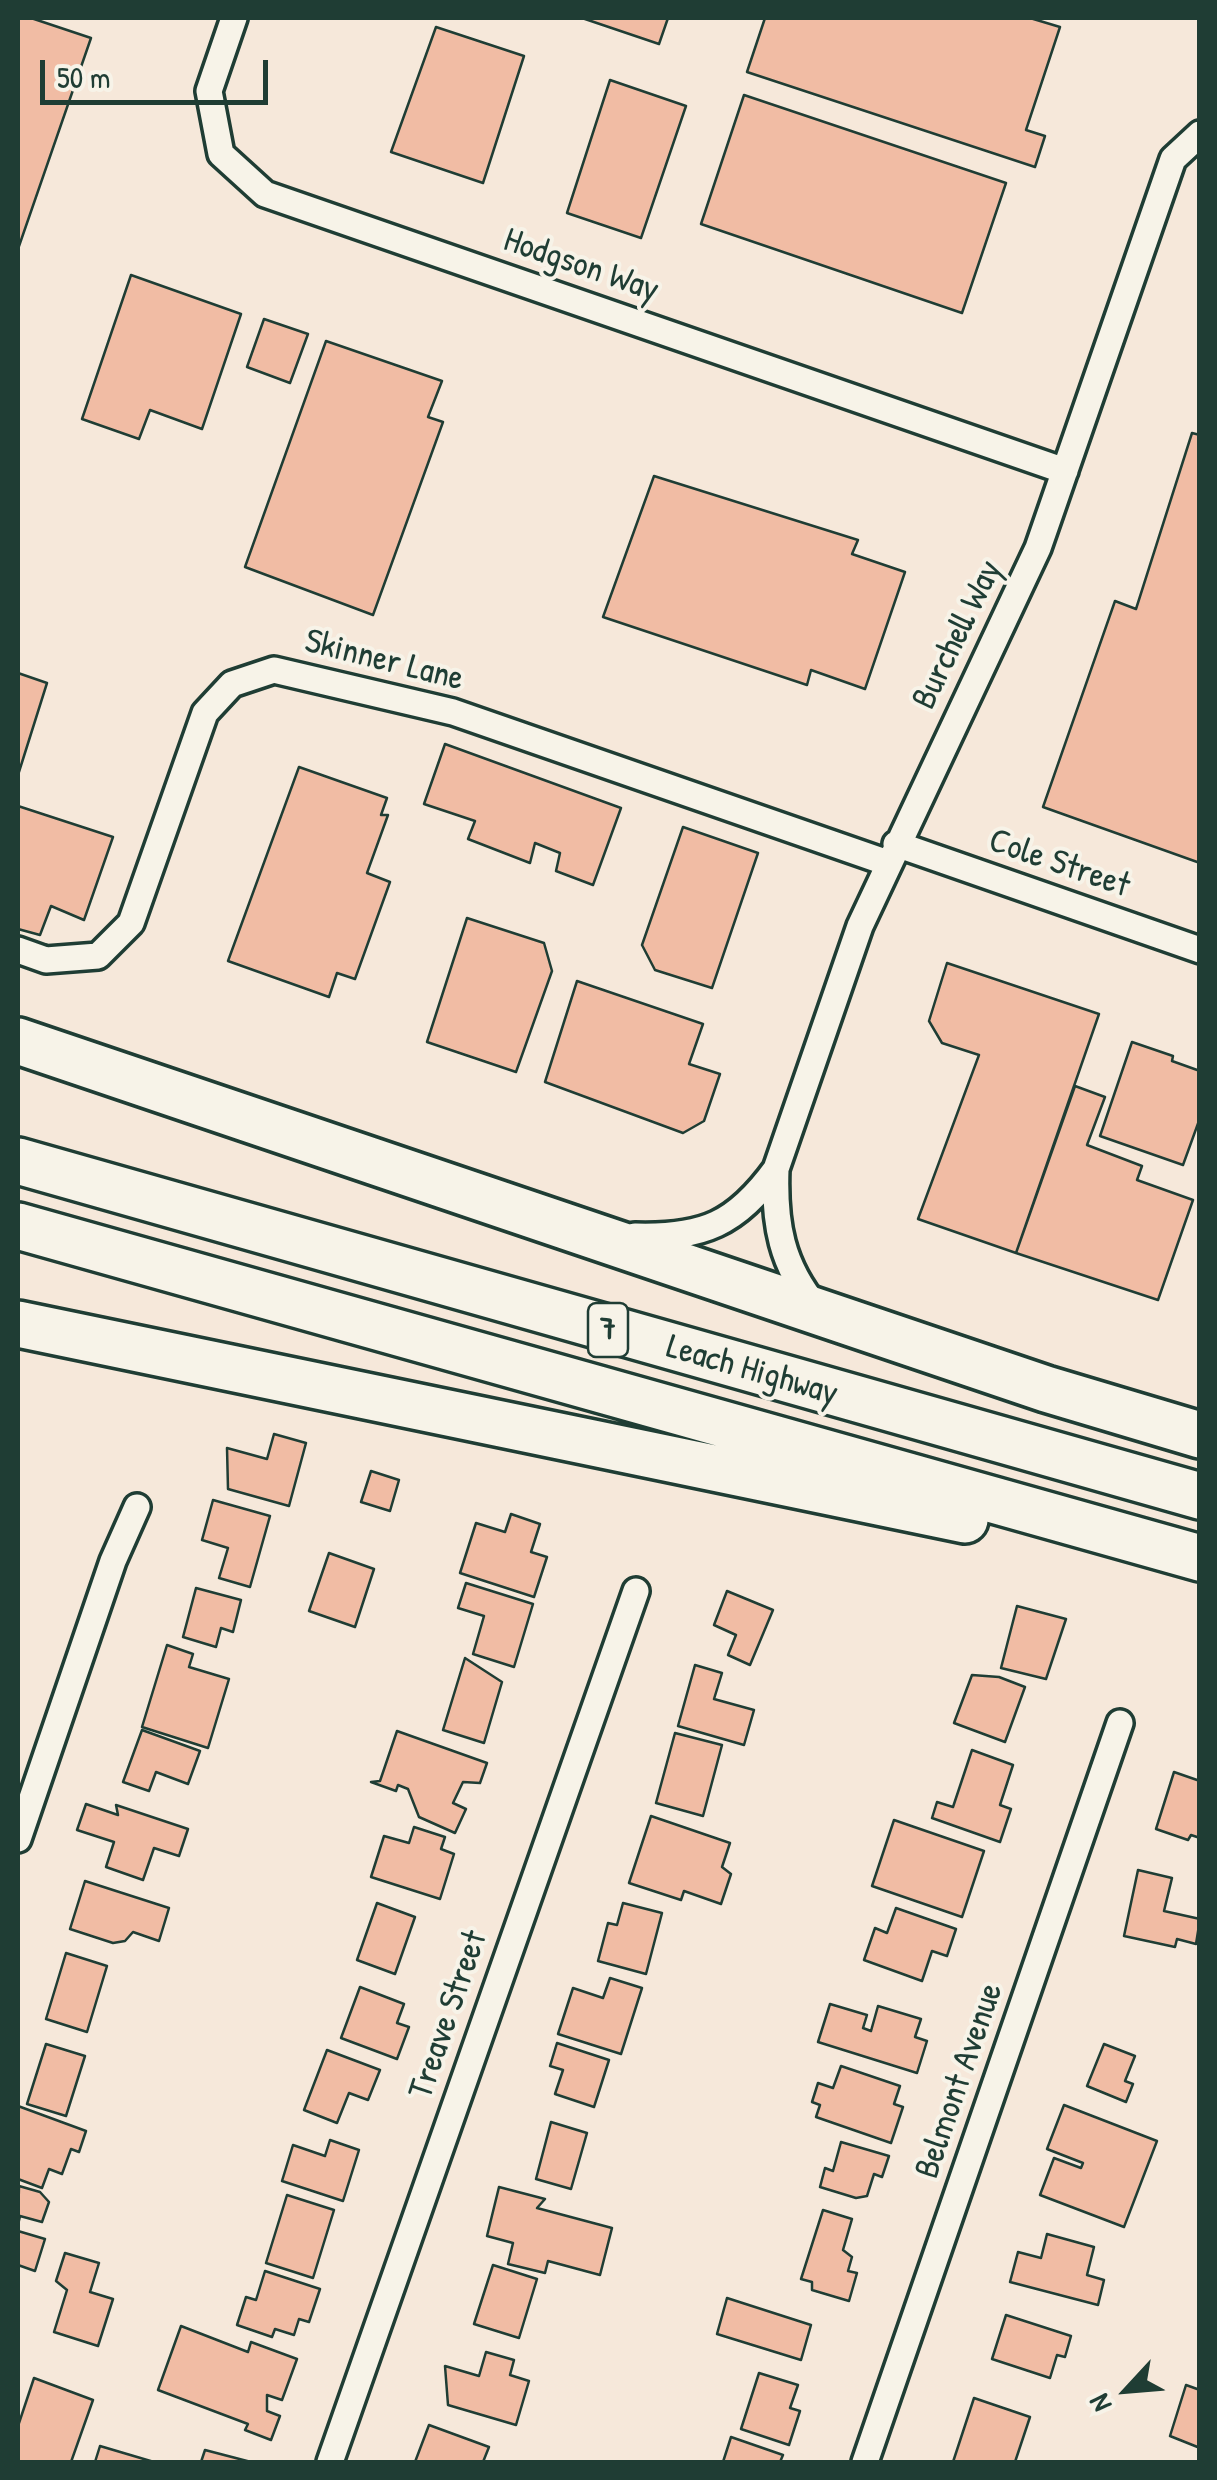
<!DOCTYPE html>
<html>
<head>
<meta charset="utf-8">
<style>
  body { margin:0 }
  #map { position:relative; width:1217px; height:2480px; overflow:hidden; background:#f6e8da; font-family:"Patrick Hand",sans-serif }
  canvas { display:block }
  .frame { position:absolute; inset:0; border:20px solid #1f3d34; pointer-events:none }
  .north { position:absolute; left:1077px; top:2340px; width:100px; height:100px; -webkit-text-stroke:8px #f7f3e8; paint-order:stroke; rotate:244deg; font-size:28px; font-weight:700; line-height:40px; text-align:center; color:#1f3d34 }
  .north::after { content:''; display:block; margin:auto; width:35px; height:45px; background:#1f3d34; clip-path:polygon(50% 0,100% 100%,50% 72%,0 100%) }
  .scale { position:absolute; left:40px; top:60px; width:228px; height:45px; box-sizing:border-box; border:5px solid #1f3d34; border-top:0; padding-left:12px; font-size:30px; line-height:35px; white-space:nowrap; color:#1f3d34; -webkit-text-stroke:8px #f7f3e8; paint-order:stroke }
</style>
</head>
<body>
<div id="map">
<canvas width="1217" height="2480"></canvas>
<div class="frame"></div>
<div class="north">N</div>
<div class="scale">50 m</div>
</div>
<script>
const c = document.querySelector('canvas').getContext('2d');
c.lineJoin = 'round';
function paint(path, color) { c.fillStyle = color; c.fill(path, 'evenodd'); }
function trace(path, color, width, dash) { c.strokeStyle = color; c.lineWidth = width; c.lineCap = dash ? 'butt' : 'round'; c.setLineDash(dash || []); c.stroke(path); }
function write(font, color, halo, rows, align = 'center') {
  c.font = font + ' "Patrick Hand",sans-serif'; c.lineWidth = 8; c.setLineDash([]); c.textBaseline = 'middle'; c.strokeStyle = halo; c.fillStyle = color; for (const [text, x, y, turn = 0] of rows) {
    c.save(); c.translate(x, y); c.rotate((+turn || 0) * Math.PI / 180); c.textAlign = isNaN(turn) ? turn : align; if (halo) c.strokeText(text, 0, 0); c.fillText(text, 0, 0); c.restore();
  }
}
const building = new Path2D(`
  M18,18H31L91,38L18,249Z
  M582,18H668L659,44Z
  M765,18H1030L1060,27L1026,130L1045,136L1035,167L747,72Z
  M436,27L524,56L483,183L391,152Z
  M610,80L686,106L641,238L567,213Z
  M744,95L1006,183L962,313L701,224Z
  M131,275L241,314L202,429L150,410L139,439L82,419Z
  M264,319L308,334L290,383L247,367Z
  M326,341L442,381L428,417L443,422L373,615L245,567Z
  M1192,433L1200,435V863L1043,807L1115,601L1136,609Z
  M654,476L858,540L852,554L905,572L865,689L811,670L807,685L603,617Z
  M18,673L47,683L18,775Z
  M445,744L621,808L593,885L556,871L560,853L535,843L530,863L468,839L475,821L424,804Z
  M299,767L387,798L381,815H388L367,873L390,882L355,979L337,973L329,997L228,961Z
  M18,806L113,837L84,920L51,906L40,935L18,929Z
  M683,827L758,853L712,988L655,970L642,945Z
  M467,918L544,943L552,971L516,1072L427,1042Z
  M947,963L1099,1014L1016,1253L918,1219L979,1055L942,1043L929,1021Z
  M577,981L703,1024L689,1064L720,1074L704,1121L683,1133L545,1082Z
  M1132,1042L1173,1056L1172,1061L1200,1071V1118L1183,1165L1100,1136Z
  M1075,1086L1105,1097L1087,1145L1142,1166L1137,1180L1193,1200L1158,1300L1016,1253Z
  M274,1434L306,1443L289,1506L228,1489L227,1448L267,1459Z
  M371,1471L399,1480L390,1511L361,1502Z
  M213,1500L270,1516L250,1587L219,1578L228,1548L202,1540Z
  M511,1514L540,1524L531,1552L547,1557L534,1597L460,1573L476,1523L505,1532Z
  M329,1553L374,1569L355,1627L309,1611Z
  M466,1583L533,1604L514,1667L473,1654L484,1616L458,1608Z
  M196,1588L241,1600L233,1632L221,1628L216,1647L183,1637Z
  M727,1591L773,1610L750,1665L728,1655L736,1635L714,1625Z
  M1017,1606L1066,1619L1046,1679L1001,1668Z
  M167,1645L193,1654L189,1667L229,1679L208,1748L142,1727Z
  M465,1658L502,1682L484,1743L443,1730Z
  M695,1665L722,1673L714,1699L754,1710L744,1745L678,1726Z
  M972,1675L999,1677L1025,1687L1005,1742L954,1723Z
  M142,1730L200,1751L188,1784L156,1772L149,1791L123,1782Z
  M397,1731L487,1763L480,1783L463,1782L453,1803L466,1809L455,1833L419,1817L408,1789L398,1785L396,1791L371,1782L380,1781Z
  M675,1733L722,1745L703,1816L656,1803Z
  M972,1750L1013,1765L1000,1805L1011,1809L1000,1842L932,1818L937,1802L953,1807Z
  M1174,1772L1200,1781V1838L1191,1835L1188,1840L1156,1829Z
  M86,1804L118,1815L116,1805L188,1829L179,1856L154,1848L143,1880L106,1867L114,1842L77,1830Z
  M651,1816L730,1843L722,1867L731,1874L721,1904L684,1891L681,1900L629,1883Z
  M894,1820L984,1851L962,1917L872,1886Z
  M414,1827L445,1837L441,1849L454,1854L440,1899L371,1877L384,1836L409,1843Z
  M1138,1870L1172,1878L1164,1911L1200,1919L1196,1944L1177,1939L1175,1947L1124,1936Z
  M85,1881L169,1908L159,1941L133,1932L125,1941L113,1943L70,1929Z
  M377,1903L415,1917L395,1974L357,1960Z
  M623,1903L662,1913L646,1974L598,1961L608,1923L617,1925Z
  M896,1908L956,1929L947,1956L932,1951L922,1981L864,1960L875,1928L887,1933Z
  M66,1953L107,1966L87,2032L46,2019Z
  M610,1978L642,1988L621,2054L558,2034L573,1988L603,1998Z
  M360,1987L404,2004L397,2023L409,2027L397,2059L341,2038Z
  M830,2004L867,2015L863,2028L871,2031L878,2006L921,2019L915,2037L927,2041L917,2073L818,2042Z
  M557,2043L609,2060L594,2107L555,2094L563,2070L550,2066Z
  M46,2044L85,2056L66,2116L27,2104Z
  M1104,2044L1135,2056L1125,2081L1133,2084L1126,2102L1087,2086Z
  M327,2050L380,2070L368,2100L349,2093L337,2123L304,2110Z
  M841,2066L900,2086L894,2104L903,2107L891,2143L816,2117L820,2105L812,2102L818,2083L833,2088Z
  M1064,2105L1157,2141L1124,2227L1040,2195L1054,2158L1081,2168L1083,2163L1047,2149Z
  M18,2106L86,2131L79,2152L71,2149L62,2174L49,2169L42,2188L18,2179Z
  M551,2122L587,2133L571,2189L536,2179Z
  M330,2140L359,2150L343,2201L282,2181L293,2145L325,2156Z
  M841,2142L889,2156L882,2177L874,2174L867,2196L856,2198L820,2187L825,2168L833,2171Z
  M19,2186L40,2192L49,2202L42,2222L20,2216L18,2225Z
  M499,2187L545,2199L537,2208L612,2228L600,2275L548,2261L545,2273L508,2264L513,2243L487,2236Z
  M287,2195L334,2210L313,2278L266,2263Z
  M823,2210L852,2219L843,2250L852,2257L848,2271L857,2273L849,2301L812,2290V2282L801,2279Z
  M18,2231L45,2239L35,2271L18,2265Z
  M1047,2234L1094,2247L1087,2275L1104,2280L1098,2305L1010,2282L1018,2252L1041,2258Z
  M65,2253L99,2263L90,2292L113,2299L98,2346L54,2332L67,2290L56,2281Z
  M493,2265L537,2279L519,2338L474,2324Z
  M265,2271L320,2289L309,2322L299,2319L294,2335L275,2329L272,2337L237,2325L246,2297L256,2300Z
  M727,2298L811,2325L801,2360L717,2334Z
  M1006,2315L1071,2336L1065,2357L1057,2355L1050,2378L992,2359Z
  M181,2326L248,2352L251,2342L297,2359L282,2400L267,2395V2411L280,2416L271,2440L245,2430L248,2424L158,2390Z
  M486,2352L514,2360L510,2375L529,2381L516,2425L448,2405L445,2366L479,2376Z
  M759,2373L798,2385L790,2408L800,2411L789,2445L741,2429Z
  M34,2378L93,2400L71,2462H18V2426Z
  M1186,2385L1200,2390V2448L1170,2436Z
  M974,2398L1030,2417L1015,2462H953Z
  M429,2425L489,2447L483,2462H415Z
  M731,2437L783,2455L780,2462H723Z
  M100,2446L154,2462H95Z
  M205,2450L251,2462H201Z`);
paint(building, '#f1bca4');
trace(building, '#1f3d34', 2.5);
const street = new Path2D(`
  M234,18L209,91L221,154L265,194L1065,471
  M896,844L1200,950
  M18,950L46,960L98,956L131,923L205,713L232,684L274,670L453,712L888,863
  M776,1169C774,1223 781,1265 817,1308
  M635,1236C704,1238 736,1224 776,1169L860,926L1038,548L1173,159L1200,134
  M18,1839L113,1561L137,1507
  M330,2462L636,1591
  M865,2462L1120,1723`);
const highway = new Path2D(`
  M18,1041L1046,1389L1200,1435
  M18,1161L1200,1496
  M18,1226L1200,1558
  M18,1324L965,1520`);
trace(street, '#1f3d34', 32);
trace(highway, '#1f3d34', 52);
trace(street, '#f7f3e8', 25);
trace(highway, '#f7f3e8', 45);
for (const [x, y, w] of [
  [608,1330,40]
]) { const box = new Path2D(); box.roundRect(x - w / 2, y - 27, w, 54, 8); c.fillStyle = '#f7f3e8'; c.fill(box); trace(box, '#1f3d34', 2.5); }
write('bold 32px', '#1f3d34', null, [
  ["7",608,1330]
]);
write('35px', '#1f3d34', '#f7f3e8', [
  ["Hodgson Way",581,266,19],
  ["Burchell Way",958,635,-64],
  ["Skinner Lane",384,661,14],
  ["Cole Street",1059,864,19],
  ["Leach Highway",752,1371,16],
  ["Treave Street",449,2015,-71],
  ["Belmont Avenue",960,2081,-71]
]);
</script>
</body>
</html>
